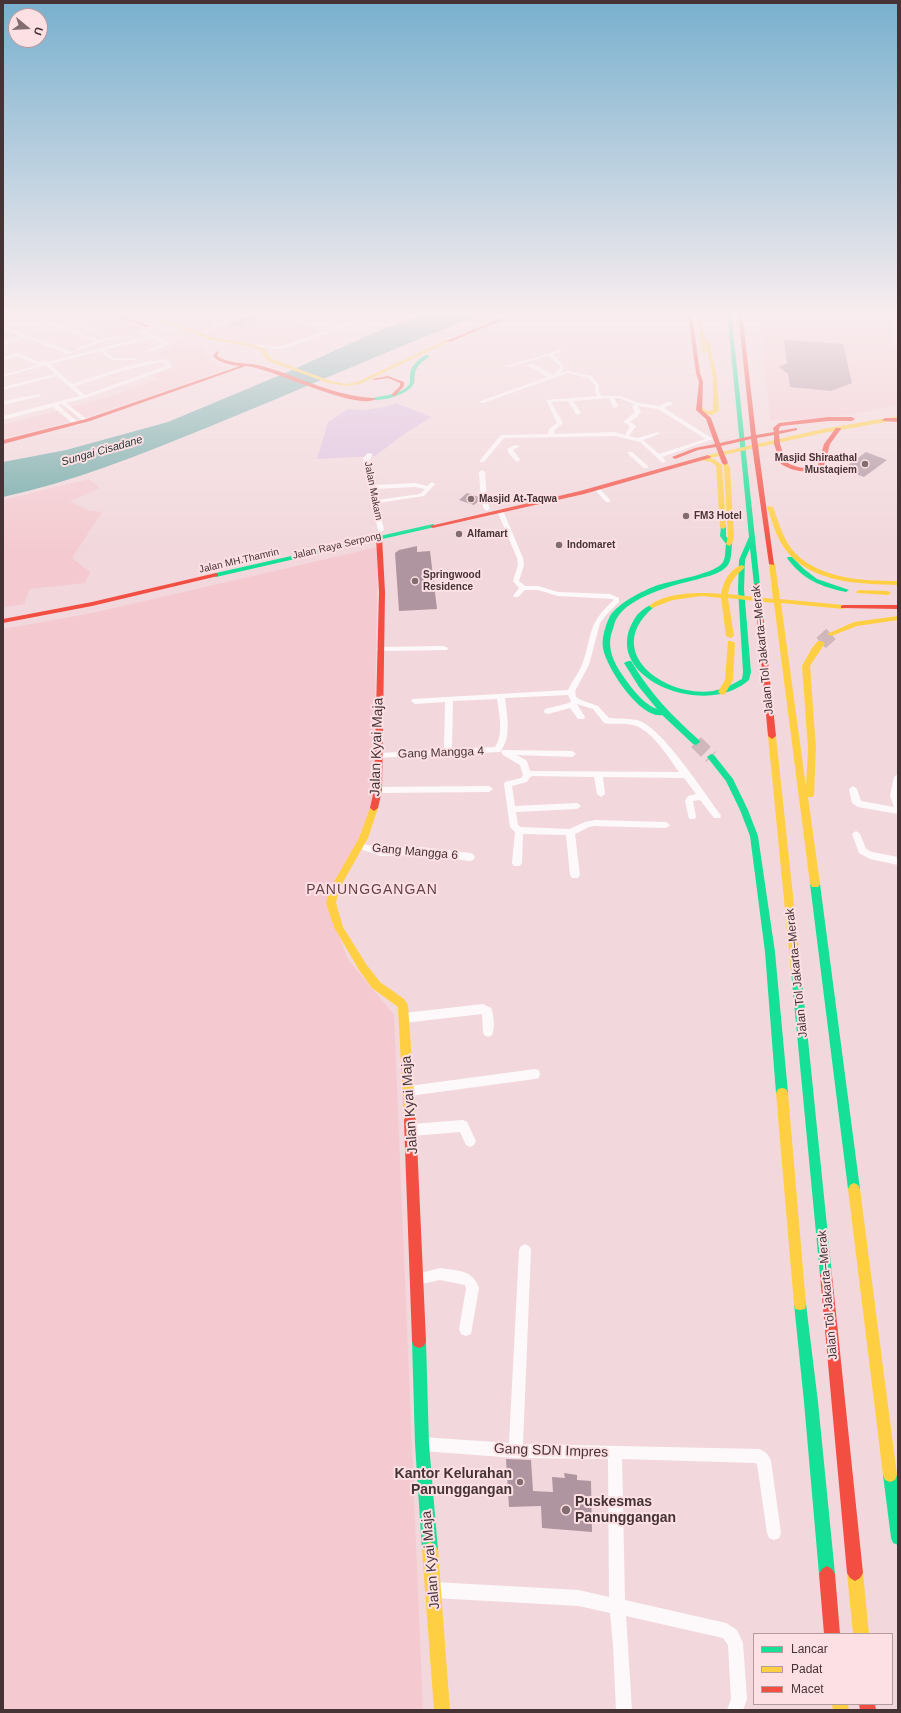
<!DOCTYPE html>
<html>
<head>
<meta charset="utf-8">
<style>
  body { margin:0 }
  #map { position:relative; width:901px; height:1713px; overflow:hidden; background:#f2d8dc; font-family:Helvetica,sans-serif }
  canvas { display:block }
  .frame { position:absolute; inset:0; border:4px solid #453336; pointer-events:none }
  .legend { position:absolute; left:753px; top:1633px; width:140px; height:72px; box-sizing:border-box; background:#fde0e4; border:1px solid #b39b9e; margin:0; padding:5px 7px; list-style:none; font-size:12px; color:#453336 }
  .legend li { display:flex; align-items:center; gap:8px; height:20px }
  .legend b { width:20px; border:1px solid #b39b9e }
  .north { position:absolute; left:8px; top:8px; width:40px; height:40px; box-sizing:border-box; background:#fde0e4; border:1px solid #b39b9e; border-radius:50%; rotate:108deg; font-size:11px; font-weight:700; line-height:16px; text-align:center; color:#453336 }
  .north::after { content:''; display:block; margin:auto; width:14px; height:18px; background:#826d70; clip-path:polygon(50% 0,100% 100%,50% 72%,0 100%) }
</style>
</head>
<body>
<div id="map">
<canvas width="901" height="1713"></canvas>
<div class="frame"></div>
<ul class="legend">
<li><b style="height:5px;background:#16e098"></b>Lancar</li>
<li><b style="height:5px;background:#ffcf43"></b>Padat</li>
<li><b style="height:5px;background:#f24e42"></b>Macet</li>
</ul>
<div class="north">U</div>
</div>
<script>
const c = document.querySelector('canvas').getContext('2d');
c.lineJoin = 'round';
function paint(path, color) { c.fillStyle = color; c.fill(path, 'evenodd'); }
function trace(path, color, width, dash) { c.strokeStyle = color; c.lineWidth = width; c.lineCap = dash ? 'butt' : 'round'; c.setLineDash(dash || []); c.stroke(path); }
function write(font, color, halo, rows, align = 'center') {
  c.font = font + ' Helvetica,sans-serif'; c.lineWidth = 4; c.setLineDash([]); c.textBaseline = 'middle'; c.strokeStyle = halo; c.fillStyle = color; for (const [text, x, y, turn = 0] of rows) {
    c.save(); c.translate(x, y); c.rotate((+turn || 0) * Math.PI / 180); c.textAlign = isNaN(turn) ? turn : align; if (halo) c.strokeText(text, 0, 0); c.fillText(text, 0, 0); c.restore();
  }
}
paint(new Path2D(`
  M56,312H203L195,315L220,324L246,312H258L299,322L321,332L287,345L276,347L264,345L259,343L224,341L149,314L126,322L144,329L120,336Z
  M760,312H851L894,322L889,341L898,350V405L854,414L800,420H770Z
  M184,342L204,350L207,357L222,368L218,372L108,410L39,430L3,438V425L102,399L158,379L152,376L175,367L174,361L156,354Z
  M89,479L100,488L70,501L87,510L102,512L72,558L90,572L85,583L30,589L24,604L3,607V500Z
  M378,547L373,816L328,902L347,958L394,1015L423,1710H3V629L92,613Z`), '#f4cad0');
paint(new Path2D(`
  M396,403L432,417L407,432L375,456L317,459L328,422L348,409L363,410L385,407Z`), '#ddc0e0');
paint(new Path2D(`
  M428,312H488C393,348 300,390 206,428C140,455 72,482 3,497V462L66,450L168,422L290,371L371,334Z`), '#70aaa7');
paint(new Path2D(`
  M247,315L258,318L239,327L228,324Z
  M784,340L843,344L852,383L831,391L790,387L788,374L779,367L787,363Z
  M866,452L887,460L864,477L843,469Z
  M467,493L479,497L480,500L474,505L459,500Z
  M417,546V552L430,551L437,609L399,611L395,553L399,550Z
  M506,1459L531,1460L533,1491L553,1492L552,1477L565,1478L564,1473L577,1475V1480L591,1481L592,1532L542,1528L541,1506L509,1507Z`), '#af959f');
trace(new Path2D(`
  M821,643L831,634
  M696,742L711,757`), '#cfb7bb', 14, [14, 6]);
paint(new Path2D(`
  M19,312H24L100,341L115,336L117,337L76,351V349L96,342Z
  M150,312H155L145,316L143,315Z
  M245,312H250L201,335L197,334Z
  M379,312H384L289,347L278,349L253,346L255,345L278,347L286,345Z
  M3,326L72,352V353L68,354L26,337L3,345V342L22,336L3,329Z
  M152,327L154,329L147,332L170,343V345L146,352V350L164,344L152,338L104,350L113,358H135L137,360H112L100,351L50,364L72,384C94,377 148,357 168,361L172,367L86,398L66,403L88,420V422H84L62,404L58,405L79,423V425H75L53,407L3,420V416L80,396L57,376L3,390V387L55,374L46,365L3,377V375L41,364H35L18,356L3,360V357L18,353L38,362L45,361L47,362L149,336L141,332ZM160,362L164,363L167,366L85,395L75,386L122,371Z
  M560,350L562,352L553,354L564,366L561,373L568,371L592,376L599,385V392L602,396H620L639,403L659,406L668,402H672V404L664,408L713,439L662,457L666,461L663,463L640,442L615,436L504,438L484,462H480V460L501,435L548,434L549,429L557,423L546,400L597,396L595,392V385L588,378L568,373L483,403L478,402L547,377L529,366V364H533L552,375L555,374L560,366L548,356L508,367L506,366ZM609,398L613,407L615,408L618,406L614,398H619L634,404L632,406L635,412L623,422L630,426L625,435L615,432L554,434V431L563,423L551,402L568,401L576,414L578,415L581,413L573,401ZM638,406L658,409L706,439L659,454L643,440L659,434V432L637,438L629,436L636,426L630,422L637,417L641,412Z
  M39,394L41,395V396L3,405V401Z
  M515,445L520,446L513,450L520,460L517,462L510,455L507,449Z
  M628,452H632L648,466V468H644L628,454Z
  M368,453L373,454L369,461L374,485L415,483L427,486L432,482L435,484L424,496L378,503L384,530L381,532L378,530L363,461L364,457ZM415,487L425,489L420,494L377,500L375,489Z
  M482,470L485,472L487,500L490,509L487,511L484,509L481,500L479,472Z
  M595,488H599L610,500V502H606L595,490Z
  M501,511L504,513L523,558L524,565L519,581L525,586H538L558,592L610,594L619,598V602L607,614L600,623L589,665L575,691L576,697L581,700L598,706L609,718C618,719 631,718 640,721C664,731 703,791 720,814L721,816L720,818H714L700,800L693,801L696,817L695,819H689L685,801L688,796L696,794L684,778L603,777L605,794L601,797L597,794L594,777L533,776L530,777L527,782L512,786L515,806L577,803L581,806L577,809L516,812L518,825L521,827L569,829L585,822L595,820L666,822L670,825L666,828L595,826L589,827L575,834L580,875L578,878H572L570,875L566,835L523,834L522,863L520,866H514L512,863L515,832L510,827L504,784L505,782L521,778L523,775L520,765L503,755L501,752L502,750L572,751L576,754L572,757L517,755L527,761L530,771L679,772C669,758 653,732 636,726C626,722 614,725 604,723L593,709L577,704L585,717L584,719H578L570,708L548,714L545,713L544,711L545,709L569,703L571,701L568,695L505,698C507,716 512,737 500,752L375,758L374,756L378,753L444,750L445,702L415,704L411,701L412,699L568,690C572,681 578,674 582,665C593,635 586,625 613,601V599L558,596L538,590H525L518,597H514L513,596L519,588L513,581L518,565L517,558L498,513ZM497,699C499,713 504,735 495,747L452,749L453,701Z
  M444,646L448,648L447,650L380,651L376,649L380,647Z
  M898,774V814L858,807L852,803L849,789L853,786L857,789L861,801L894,807L890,796L894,777Z
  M489,786L493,789L489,792L378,793L374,790L378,787Z
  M856,831L860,834L866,849L872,852L898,857V865L870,859L859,853L852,834Z
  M360,843L381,848L421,847L470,853L473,854L475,857L473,860L470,861L421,855L381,856L357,848L356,846L357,844Z
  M483,1004L491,1008C494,1014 495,1029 492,1035L488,1037L484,1035L483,1032L482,1014L404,1023L400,1021L399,1018L400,1015L404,1013Z
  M535,1069L539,1070L540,1074L539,1078L535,1079L409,1096L405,1095L403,1091L405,1087L409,1086Z
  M463,1120L467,1122L476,1141L474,1145L470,1147L466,1145L460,1132L412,1136L408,1134L406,1130L408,1126L412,1124Z
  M525,1244L529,1246L531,1250L523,1444L759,1449C765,1451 769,1455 771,1461L781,1533L779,1538L774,1540L769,1538L767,1533L757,1464L756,1463L622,1459L625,1600L726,1623L737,1630L743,1643L747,1699L743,1710H727L731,1699L728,1645L723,1638L626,1616L632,1710H616L613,1645L610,1613L579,1606L434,1598L429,1595L426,1590L429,1585L434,1582L579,1590L609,1597L608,1459L516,1458L422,1451L417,1449L415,1444L417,1439L422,1437L509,1443L519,1250L521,1246Z
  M440,1268C458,1271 472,1269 479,1288L471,1334L466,1336L461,1334L459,1329L466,1289L465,1285L440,1280L417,1285L413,1283L411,1279L413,1275Z`), '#fdf9fa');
paint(new Path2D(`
  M727,312H731L760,585L757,587L754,585L750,548L745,560L744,589L751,672L749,680C745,684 739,687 733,690C686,711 597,671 637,615C641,611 648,604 654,605V607C601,651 664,698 713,691C724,689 733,684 742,679L743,672L738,589L739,560L749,537Z
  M426,355L430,356C424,361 416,365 415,374C414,377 415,381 414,383C409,395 383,401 372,400V398C382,396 405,394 410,383C410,380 410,376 410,373C412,364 419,359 426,355Z
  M433,524L436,526L435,527L216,577L213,575L216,573Z
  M721,526L726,527V536L732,544C731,553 732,564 724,569C717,575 704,577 695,580C673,585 629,597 617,618C615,621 614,625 613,629C607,643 611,657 619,670C628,683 641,703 657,709L639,687L624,663L628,661H631C650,693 671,715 699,740L700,742L696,745L693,744L662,715C640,719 606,667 603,648C601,639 606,624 610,616C618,603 644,590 658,585C671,581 718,573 723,562C726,557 725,549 726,544L720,536Z
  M788,557H792L804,569L817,579L849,590L846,592C821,587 802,579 787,558Z
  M711,754L714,755L733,779L748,810L758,836L775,952L788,1093L786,1097L782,1098L778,1097L776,1093L765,952L750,836L740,810L726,781L707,757Z
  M815,880L818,881L820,884L860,1189L858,1193L854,1195L850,1193L848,1189L810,884L812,881Z
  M796,967L800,968L801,971L832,1275L830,1279L826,1281L822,1279L820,1275L791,971L792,968Z
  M800,1298L805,1299L806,1304L818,1402L835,1574L832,1579L827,1582L822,1579L819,1574L804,1402L794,1304L795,1299Z
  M419,1334L424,1336L426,1341L429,1444L438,1550L435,1555L430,1558L425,1555L422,1550L415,1444L412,1341L414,1336Z
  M890,1468L895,1470L898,1481V1545L893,1543L891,1538L883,1475L885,1470Z`), '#16e098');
paint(new Path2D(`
  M134,312H139L215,338L256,345L264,349L272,359L331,381L346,384L357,382L446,340L450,341L360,384L346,386L328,383L268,361L260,351L253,347L212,340Z
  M695,312H699L705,340L707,339L709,340L717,378L719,411L712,415L703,414L698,408L703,407L706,411L713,410V378L705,340L706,352L704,353L702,352L699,327Z
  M898,416V420L823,433L710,458L714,459L722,465L726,527L723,529L720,527L716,466L711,462L699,460V458H706L708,455L823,429Z
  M725,461L727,462L730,468L734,537L732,544L729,546L726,544L728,537L724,468L722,463Z
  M768,506L773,507C778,520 782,535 790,547C814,579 862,581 898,581V585C860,584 810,583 785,549C776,537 772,521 767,507Z
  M772,562L775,564L780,599L843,605L846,607L843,609L781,603L806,787L808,748L802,666L812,648L818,641H821L825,643L810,666L816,748L814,795L813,797H808L820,884L818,887H812L810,884L774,603L728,598L734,636L730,638L726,636L721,598L702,596L673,600L652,608L649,606C665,592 701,592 721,594C723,581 730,569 742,565L745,567C736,576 730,580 728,594L773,599L769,564Z
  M859,590L888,591L891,593L888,595L857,593L856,592Z
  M898,616V620L857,626L831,636L827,634L854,622Z
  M728,641H731L735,643L733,680L725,694L722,695L718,692L725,680Z
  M772,733L776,736L801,971L800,974L796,975L792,974L791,971L768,736Z
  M374,805L378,808L368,838L339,889L336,903L343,927L366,964L380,982L404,999L408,1005L416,1120L414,1124L410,1126L406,1124L404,1120L398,1007L372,988L359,970L334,927L326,903L330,889L359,838L370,808Z
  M782,1088L786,1089L788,1093L806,1304L805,1309L800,1310L795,1309L794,1304L776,1093L778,1089Z
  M854,1183L858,1185L860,1189L897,1475L895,1480L890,1482L885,1480L883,1475L848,1189L850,1185Z
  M430,1542L435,1545L438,1550L450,1710H434L422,1550L425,1545Z
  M855,1565L860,1568L863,1573L869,1634H853L847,1573L850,1568Z
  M832,1704H848L849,1710H833Z`), '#ffcf43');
paint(new Path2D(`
  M107,312H112L150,326L146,327Z
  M516,312H521L450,342L446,341Z
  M685,312H689L693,322L700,373L703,382L702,410L711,418L720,443L751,436L738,312H742L756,435L774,432L773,428L779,423L828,417H852L855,419L852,421H828L781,426L779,428V431L797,428V430L779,434L780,444L786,462C796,468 807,470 818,465L824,444L836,428H840L841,429L830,444L824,466C811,475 794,472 781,464L774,444V435L757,438L774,565L769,564L751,439L721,446L728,463L725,465L722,463L716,447L698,450L675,459L672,457L695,448L715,444L706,419L696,410L699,382L696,373L689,322Z
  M217,351L219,352L217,356C230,365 247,362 262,366C301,377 333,396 374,398L376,399C356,411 274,369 246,366L90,421L3,444V440L86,419L240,366C230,365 220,363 213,356Z
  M388,376L404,382V386L395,396L391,395L400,386V383L388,378L374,380L372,379Z
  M885,418H898V422L883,421L882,420Z
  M708,455L711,457L710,458L584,494L433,528L430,526L580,491Z
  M379,535L382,537L385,592L382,790L378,808L374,811L370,808L374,790L379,592L376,537Z
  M216,573L218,574V576L92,606L3,623V619L92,602Z
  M757,583L760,585L776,736L772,739L768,736L754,585Z
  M843,605H898V609L841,608V606Z
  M410,1114L414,1116L416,1120L426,1341L424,1346L419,1348L414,1346L412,1341L404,1120L406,1116Z
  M826,1269L830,1271L832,1275L863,1573L860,1578L855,1581L850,1578L847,1573L820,1275L822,1271Z
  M827,1566L832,1569L835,1574L840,1634H824L819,1574L822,1569Z
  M859,1704H875L876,1710H860Z`), '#f24e42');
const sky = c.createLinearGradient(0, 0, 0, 552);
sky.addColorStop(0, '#78b0ce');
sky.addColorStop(0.57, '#f9edef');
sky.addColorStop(1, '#f9edef00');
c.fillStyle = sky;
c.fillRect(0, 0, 901, 552);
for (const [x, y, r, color] of [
  [865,464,4,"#826d70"],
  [471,499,4,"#826d70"],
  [686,516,4,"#826d70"],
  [459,534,4,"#826d70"],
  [559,545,4,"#826d70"],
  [415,581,4,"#826d70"],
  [520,1482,4,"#826d70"],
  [566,1510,5,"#826d70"]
]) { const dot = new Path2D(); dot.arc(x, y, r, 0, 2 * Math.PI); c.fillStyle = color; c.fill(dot); trace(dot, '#fde0e4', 1.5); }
write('bold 10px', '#453336', '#fde0e4', [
  ["Masjid Shiraathal",857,458,"right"],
  ["Mustaqiem",857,470,"right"],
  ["Masjid At-Taqwa",479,499],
  ["FM3 Hotel",694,516],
  ["Alfamart",467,534],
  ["Indomaret",567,545],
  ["Springwood",423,575],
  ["Residence",423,587]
], 'left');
write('10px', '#453336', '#fde0e4', [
  ["Jalan Makam",373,491,79],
  ["Jalan Raya Serpong",337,546,-13],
  ["Jalan MH.Thamrin",239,561,-13]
]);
write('italic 11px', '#1f3533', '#fde0e4', [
  ["Sungai Cisadane",102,451,-16]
]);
write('12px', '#453336', '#fde0e4', [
  ["Jalan Tol Jakarta–Merak",763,650,-96],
  ["Gang Mangga 4",441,753,-2],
  ["Gang Mangga 6",415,852,5],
  ["Jalan Tol Jakarta–Merak",797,973,-96],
  ["Jalan Tol Jakarta–Merak",828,1295,-95]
]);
write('14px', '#453336', '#fde0e4', [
  ["Jalan Kyai Maja",377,747,-88],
  ["Jalan Kyai Maja",410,1105,-94],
  ["Gang SDN Impres",551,1451,2],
  ["Jalan Kyai Maja",431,1560,-95]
]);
c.letterSpacing = '1px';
write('14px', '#674148', '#fde0e4', [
  ["PANUNGGANGAN",372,890]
]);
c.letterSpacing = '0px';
write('bold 14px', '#453336', '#fde0e4', [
  ["Kantor Kelurahan",512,1474],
  ["Panunggangan",512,1490],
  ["Puskesmas",575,1502,"left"],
  ["Panunggangan",575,1518,"left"]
], 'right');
</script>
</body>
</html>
